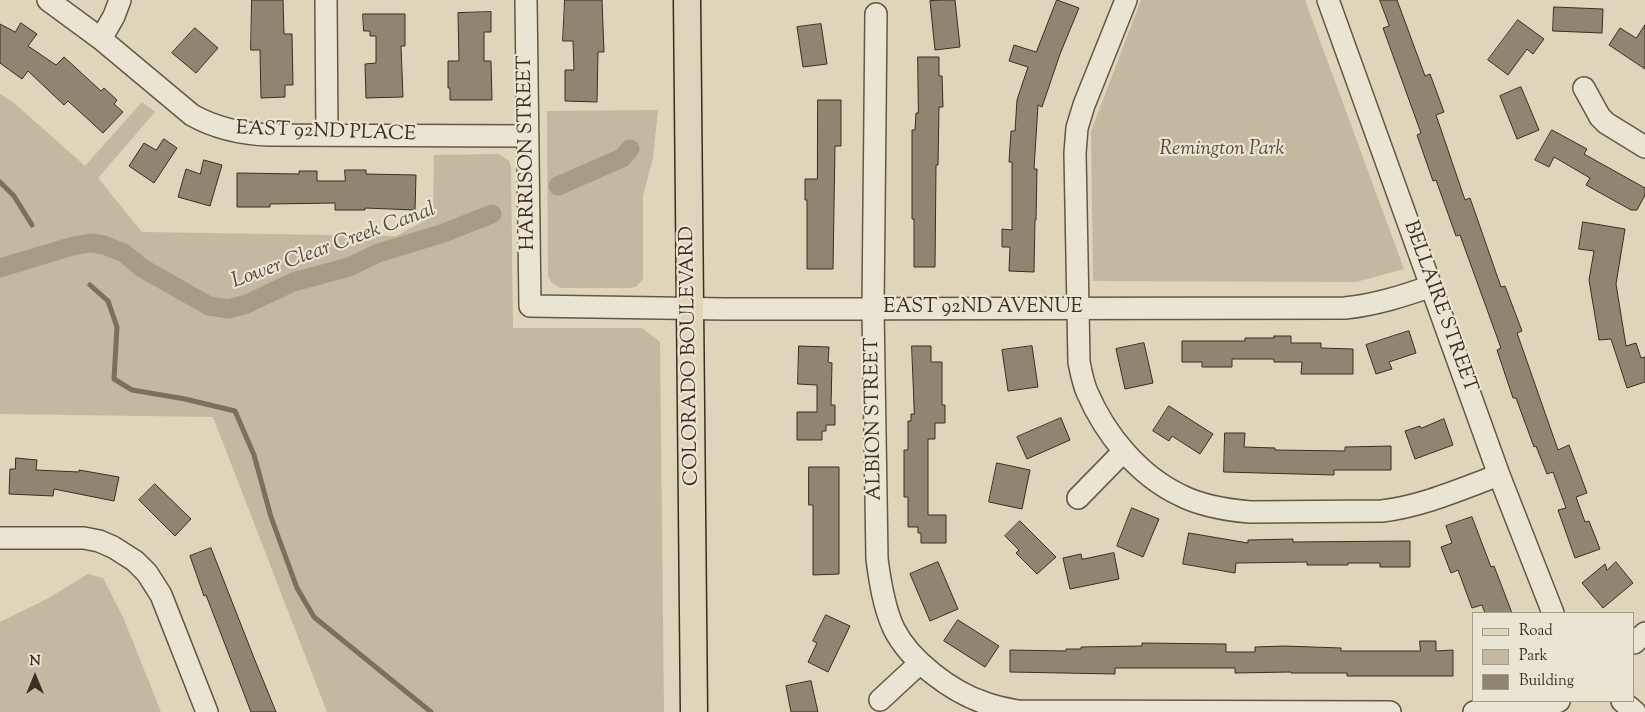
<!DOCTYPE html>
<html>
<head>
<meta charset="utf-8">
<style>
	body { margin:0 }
	#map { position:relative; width:1645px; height:712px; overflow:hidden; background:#ded5ba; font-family:"Sorts Mill Goudy",serif }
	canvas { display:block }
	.legend { position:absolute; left:1472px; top:612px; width:162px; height:90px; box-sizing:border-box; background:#eae4d2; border:1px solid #a49b8c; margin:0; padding:6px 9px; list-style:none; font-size:15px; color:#3c2e22 }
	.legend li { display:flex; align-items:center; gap:10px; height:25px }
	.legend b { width:25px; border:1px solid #a49b8c }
	.north { position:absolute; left:10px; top:652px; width:50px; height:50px; -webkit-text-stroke:4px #eae4d2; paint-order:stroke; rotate:0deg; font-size:14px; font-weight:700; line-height:20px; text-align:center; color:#3c2e22 }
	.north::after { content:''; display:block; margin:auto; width:18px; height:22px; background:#3c2e22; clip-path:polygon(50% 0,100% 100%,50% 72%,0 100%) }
</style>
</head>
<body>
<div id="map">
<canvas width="1645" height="712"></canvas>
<ul class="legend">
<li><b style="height:6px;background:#ded5ba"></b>Road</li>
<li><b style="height:14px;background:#c2b9a0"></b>Park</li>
<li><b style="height:14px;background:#908571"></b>Building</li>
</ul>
<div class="north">N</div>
</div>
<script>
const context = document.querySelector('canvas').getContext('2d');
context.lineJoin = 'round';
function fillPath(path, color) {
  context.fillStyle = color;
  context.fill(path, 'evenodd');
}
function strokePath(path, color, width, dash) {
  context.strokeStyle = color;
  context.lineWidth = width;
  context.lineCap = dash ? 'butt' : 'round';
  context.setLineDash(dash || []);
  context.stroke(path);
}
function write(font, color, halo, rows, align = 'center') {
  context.font = font + ' "Sorts Mill Goudy",serif';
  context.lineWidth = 4.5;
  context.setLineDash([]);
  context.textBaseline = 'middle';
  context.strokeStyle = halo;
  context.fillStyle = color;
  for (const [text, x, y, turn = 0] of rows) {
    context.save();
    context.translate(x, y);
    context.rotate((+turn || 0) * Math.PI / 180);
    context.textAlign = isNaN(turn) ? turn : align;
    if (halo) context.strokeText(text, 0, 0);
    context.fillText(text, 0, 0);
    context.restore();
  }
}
const green = new Path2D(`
	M1141,0H1305L1404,269L1356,282L1093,281L1091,131Z
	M0,94L14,103L85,166L142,102L155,112L98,178L142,232L396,236L433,216L434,155L498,154L508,160L511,166L513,328H642L660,342L664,712H327L213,417L0,414Z
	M658,110L653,158L643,196V279L636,287L630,288H560L552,283L548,276L547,111Z
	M88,574L103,578L123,617L161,712H0V622L47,599Z`);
const stream = new Path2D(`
	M0,182L14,196L32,225
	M90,285L108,301L117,327L114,379L132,390L185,399L235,411L254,455L271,517L297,588L314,617L431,712`);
const canal = new Path2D(`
	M558,186L622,158L630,149
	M0,268L73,246L90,243L104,245L124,253L142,268L209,306L228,309L247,304L293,282L349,267L378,253L441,234L492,214`);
const building = new Path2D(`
	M252,0H283L284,34H292L293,85H285V97L261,98L260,50H251Z
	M565,0H602L604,52H598L597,102L565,101V70H574L573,41H563Z
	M943,0H955L960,47L935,50L930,1Z
	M1057,0L1079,8L1060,54L1042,107L1038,105L1034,169H1037L1036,220H1035L1034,272L1009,271L1010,247H1002V229L1012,230V162H1009L1011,131H1015L1017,100L1028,67L1009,61L1014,45L1036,52Z
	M1380,0H1397L1425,76L1430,74L1444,112L1436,115L1465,200L1470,198L1501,287L1505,286L1522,331L1517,333L1558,450L1569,445L1587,493L1576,497L1585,522L1589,521L1600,549L1575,558L1558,510L1566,508L1553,472L1547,474L1536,446L1534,447L1516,398H1513L1497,350L1501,348L1460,235L1456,236L1436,180L1433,181L1417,135L1421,133L1383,28L1389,26Z
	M1554,7L1603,9L1602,33L1553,31Z
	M491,12V32H484V61H491L492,100H450V88H448V61H459L458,13Z
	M363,14H405V46H401L403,97L366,98L365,64L376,63V36H370V31H364Z
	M1518,20L1544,39L1533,54L1527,49L1508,75L1488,60Z
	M21,23L37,34L28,46L56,65L64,57L101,91L104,88L117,100L114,104L123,112L103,133L68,101L64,105L28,71L22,79L0,63V24L15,32Z
	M821,24L827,64L803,67L797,27Z
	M1645,25V69L1609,45L1620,28L1636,38Z
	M195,28L218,48L196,73L172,53Z
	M918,57H939V76H942L943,107H939L938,165H936L935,267H914V219H912V130H915L916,113H918Z
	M1521,87L1539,130L1517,139L1500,96Z
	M818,100H841V146H835L833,269H807V200H805V179H817Z
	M1552,130L1587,149L1584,154L1645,188V195L1637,210H1631L1586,185L1590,178L1554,157L1549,167L1535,160Z
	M164,139L177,148L154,183L129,166L144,143L156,150Z
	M204,160L222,165L210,206L178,197L186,169L200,174Z
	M345,170H366V174L416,175L415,210L365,208V210H335V203L270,204V207H237V173L299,174V171H317V181H345Z
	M1583,222L1625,229L1616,284L1626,346L1636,343L1641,358L1645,357V382L1627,388L1611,339L1599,340L1589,280L1594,251L1579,249Z
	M1409,331L1416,353L1389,362L1392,369L1376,374L1366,345Z
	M1274,336H1291V343H1321V348L1353,349V374H1301L1302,362H1274V359H1232V367H1202V362H1182V341H1245V338H1274Z
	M1144,343L1153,383L1125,389L1116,349Z
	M799,346L829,347L828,362L832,363L831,405H835V425H826V431H822V440H797V412H817V385L798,384Z
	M912,346H931V362H942V405H945V423H935V439H928V515H946V543H921V533H918V527H908V497H904V450H908V421H911V414H914Z
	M1032,346L1038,387L1008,391L1002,350Z
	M1169,406L1213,434L1200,454L1172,436L1169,441L1153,431Z
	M1061,418L1070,440L1027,459L1017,437Z
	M1444,419L1453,445L1415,459L1405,431L1420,426L1421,428Z
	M1225,433H1245L1244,447L1275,448V450L1345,451V447L1391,446V470H1334V475L1224,472Z
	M16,458L37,460L36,470L79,472V470L119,477L114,501L54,489L53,496L9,494L10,469H15Z
	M997,463L1030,470L1022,509L989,502Z
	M809,467H839V574L813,575V505H809Z
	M155,484L191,519L175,536L139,500Z
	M1132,508L1159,519L1143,557L1117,546Z
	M1472,517L1491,567L1494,566L1512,613H1485L1482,605L1472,608L1458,570L1451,573L1441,547L1452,543L1446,526Z
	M1020,521L1056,557L1037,574L1016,553L1019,550L1005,536Z
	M1189,533L1248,543V540L1293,539V542L1410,541V567H1380V563H1348V565H1307V562L1236,563L1235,573L1183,564Z
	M211,548L254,658L276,712H251L206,595L204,596L190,556Z
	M1114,553L1119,579L1070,589L1063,558L1081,554L1082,559Z
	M938,562L958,609L930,621L910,574Z
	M1616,562L1633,583L1603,608L1582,583L1605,564L1607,570Z
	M826,615L850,626L828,672L808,662L817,643L813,641Z
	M958,620L999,646L985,667L944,641Z
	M1420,641H1436V651L1453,650V676H1347V673H1291V672L1235,673V668H1115V674L1010,672V650L1066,651V649H1081V647L1142,646V643L1226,644V652H1255V647L1284,646L1341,648V651H1420Z
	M811,681L818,712H791L786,686Z`);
const minor = new Path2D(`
	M48,0L101,39L192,115C217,129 241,134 269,135L528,136
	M326,0L327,135
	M526,0L530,306L725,309L1345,308C1375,305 1403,296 1432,286
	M1126,0L1084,105L1077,128L1075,153L1079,362C1081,372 1083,383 1087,392C1105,434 1138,475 1180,495C1201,506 1227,510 1250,512L1382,511C1423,506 1461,489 1499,475
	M1328,0L1499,475L1553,613
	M876,14L873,309L877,559C880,582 884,608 894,629C910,661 952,692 985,703C996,707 1007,709 1018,711L1390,712
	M101,39L114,16L120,0
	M1584,88L1600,117L1606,123L1645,147
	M1078,498L1123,452
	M0,538H84L99,541L113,547L135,561L147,573L161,595L207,712
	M1634,643L1645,633
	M880,700L920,663
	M1622,701L1635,712
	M1474,712C1503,711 1533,712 1559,701`);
const major = new Path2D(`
	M687,0L694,712`);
const streetNames = [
	["EAST 92ND PLACE",326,133,2],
	["HARRISON STREET",528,153,-91],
	["BELLAIRE STREET",1439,307,70],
	["EAST 92ND AVENUE",983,309],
	["COLORADO BOULEVARD",691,356,-91],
	["ALBION STREET",875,419,-91]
];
const parkNames = [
	["Remington Park",1222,151]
];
const waterNames = [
	["Lower Clear Creek Canal",334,247,-20]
];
fillPath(green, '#c2b9a0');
strokePath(stream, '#7c705e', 5);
strokePath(canal, '#a79c86', 19);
fillPath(building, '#908571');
strokePath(building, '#3c2e22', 1);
strokePath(minor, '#645848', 24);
strokePath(major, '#3c2e22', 29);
strokePath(minor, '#eae4d2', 21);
strokePath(major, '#ded5ba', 26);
write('20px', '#3c2e22', '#eae4d2', streetNames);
write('italic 20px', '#574a3b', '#eae4d2', parkNames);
write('italic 21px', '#574a3b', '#eae4d2', waterNames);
</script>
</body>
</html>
